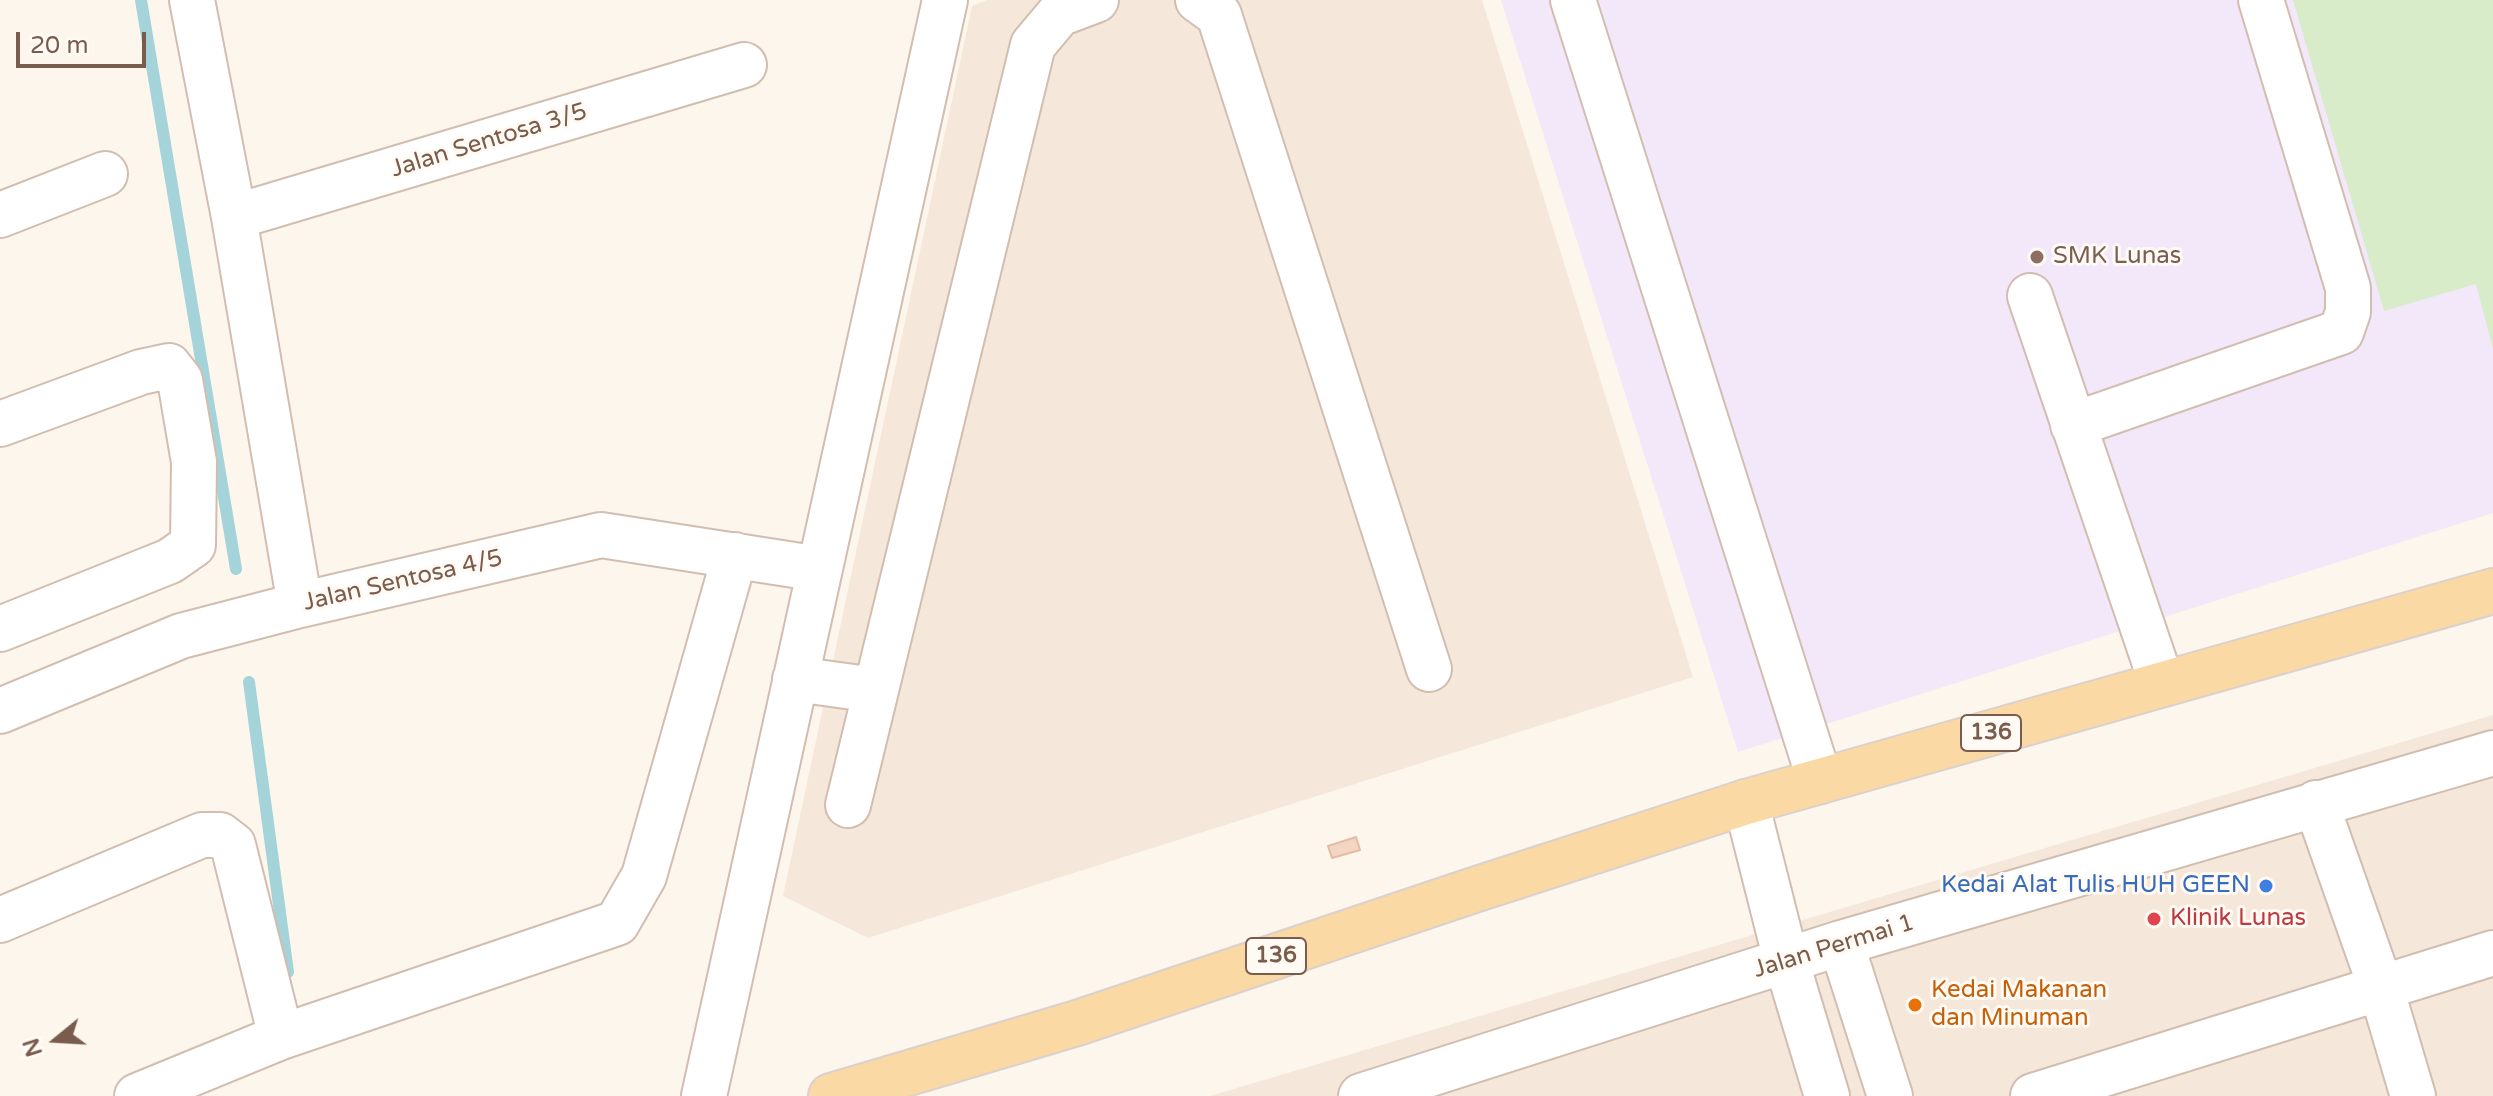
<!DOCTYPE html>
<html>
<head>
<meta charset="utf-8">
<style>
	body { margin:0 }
	#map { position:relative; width:2493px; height:1096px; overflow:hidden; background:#fdf6ec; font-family:"Varela Round",sans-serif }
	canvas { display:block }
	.north { position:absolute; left:16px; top:1000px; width:80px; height:80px; -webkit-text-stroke:6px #fffaf3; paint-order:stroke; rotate:252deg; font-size:22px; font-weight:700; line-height:32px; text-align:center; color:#7a5c4d }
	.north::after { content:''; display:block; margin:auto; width:28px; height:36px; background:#7a5c4d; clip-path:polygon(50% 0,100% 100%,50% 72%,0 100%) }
	.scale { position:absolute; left:16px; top:32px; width:130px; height:36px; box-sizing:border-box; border:4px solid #7a5c4d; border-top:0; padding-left:10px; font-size:24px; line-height:28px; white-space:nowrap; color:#7a5c4d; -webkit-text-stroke:6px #fffaf3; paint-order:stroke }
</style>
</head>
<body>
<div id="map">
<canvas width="2493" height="1096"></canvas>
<div class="north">N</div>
<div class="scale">20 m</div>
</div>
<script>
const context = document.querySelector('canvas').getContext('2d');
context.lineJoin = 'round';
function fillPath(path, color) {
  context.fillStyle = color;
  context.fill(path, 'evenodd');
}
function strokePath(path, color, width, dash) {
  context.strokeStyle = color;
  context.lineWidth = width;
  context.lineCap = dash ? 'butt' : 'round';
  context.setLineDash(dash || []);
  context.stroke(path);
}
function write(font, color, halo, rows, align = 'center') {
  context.font = font + ' "Varela Round",sans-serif';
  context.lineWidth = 6;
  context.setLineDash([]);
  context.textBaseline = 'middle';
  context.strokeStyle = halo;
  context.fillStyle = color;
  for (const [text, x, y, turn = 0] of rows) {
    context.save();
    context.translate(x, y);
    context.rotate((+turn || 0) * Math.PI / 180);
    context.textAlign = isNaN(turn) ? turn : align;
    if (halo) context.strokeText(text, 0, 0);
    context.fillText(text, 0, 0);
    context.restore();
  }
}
const residential = new Path2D(`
	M987,0H1482L1693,677L868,938L783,896L972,6Z
	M2493,715V1096H1210Z`);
const education = new Path2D(`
	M1501,0H2493V513L1738,752Z`);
const green = new Path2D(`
	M2293,0H2493V349L2476,284L2384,311Z`);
const stream = new Path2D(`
	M141,0L236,569
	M249,682L288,972`);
const building = new Path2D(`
	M1356,837L1360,850L1332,858L1328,846Z`);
const minor = new Path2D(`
	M192,0L234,217L300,605
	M1198,0L1219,15L1429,669
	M1573,0L1820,781
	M0,215L105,174
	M234,217L744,65
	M2030,296L2162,684
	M0,424L141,372L169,366L180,380L194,462L193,545L170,561L0,629
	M2073,425L2341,332L2348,312V288L2261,0
	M795,679L875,690
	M0,711L181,636L300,605L601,535L820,569
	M1746,802L1786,960L1827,1096
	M2316,803L2381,988L2413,1096
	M848,805L1033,45L1059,14L1096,0
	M0,920L202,835H220L233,845L281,1037
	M1841,943L1890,1096
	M137,1096L281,1037L617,923L644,876L735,555
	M704,1096L945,0
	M1361,1096L1841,943L2493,753
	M2033,1096L2493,953`);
const major = new Path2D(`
	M831,1096L1077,1023L1474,890L1746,802L2493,591`);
const markers = [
	[2037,257,8,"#8d6e63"],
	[2266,886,8,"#3f7fe0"],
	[2154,919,8,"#e0444e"],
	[1915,1005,8,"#e8710a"]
];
const shields = [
	[1991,733,60],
	[1276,956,60]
];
const shieldNames = [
	["136",1991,733],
	["136",1276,956]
];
const streetNames = [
	["Jalan Sentosa 3/5",489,141,-17],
	["Jalan Sentosa 4/5",403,581,-13],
	["Jalan Permai 1",1834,947,-17]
];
const educationNames = [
	["SMK Lunas",2053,257]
];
const shopNames = [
	["Kedai Alat Tulis HUH GEEN",2250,886]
];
const healthNames = [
	["Klinik Lunas",2170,919]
];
const foodNames = [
	["Kedai Makanan",1931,991],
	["dan Minuman",1931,1019]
];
fillPath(residential, '#f5e8da');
fillPath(education, '#f3e8fa');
fillPath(green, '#d8ecc9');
strokePath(stream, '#a5d3da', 12);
fillPath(building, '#f3d5c3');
strokePath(building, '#e6bba3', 2);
strokePath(minor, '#d1beb0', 48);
strokePath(major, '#dad1cd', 48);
strokePath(minor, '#fff', 44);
strokePath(major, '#fbd9a5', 44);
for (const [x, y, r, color] of markers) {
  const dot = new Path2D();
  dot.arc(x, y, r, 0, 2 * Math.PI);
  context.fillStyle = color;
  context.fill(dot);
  strokePath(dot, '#fffaf3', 3);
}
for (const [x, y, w] of shields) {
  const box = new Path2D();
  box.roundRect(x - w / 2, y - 18, w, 36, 6);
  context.fillStyle = '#fffaf3';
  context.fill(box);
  strokePath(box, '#7a5c4d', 2);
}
write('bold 22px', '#7a5c4d', null, shieldNames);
write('24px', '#7a5c4d', '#fffaf3', streetNames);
write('24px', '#785e54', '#fffaf3', educationNames, 'left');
write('24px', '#366cbe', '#fffaf3', shopNames, 'right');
write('24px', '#be3a42', '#fffaf3', healthNames, 'left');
write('24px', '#c56008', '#fffaf3', foodNames, 'left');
</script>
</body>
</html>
